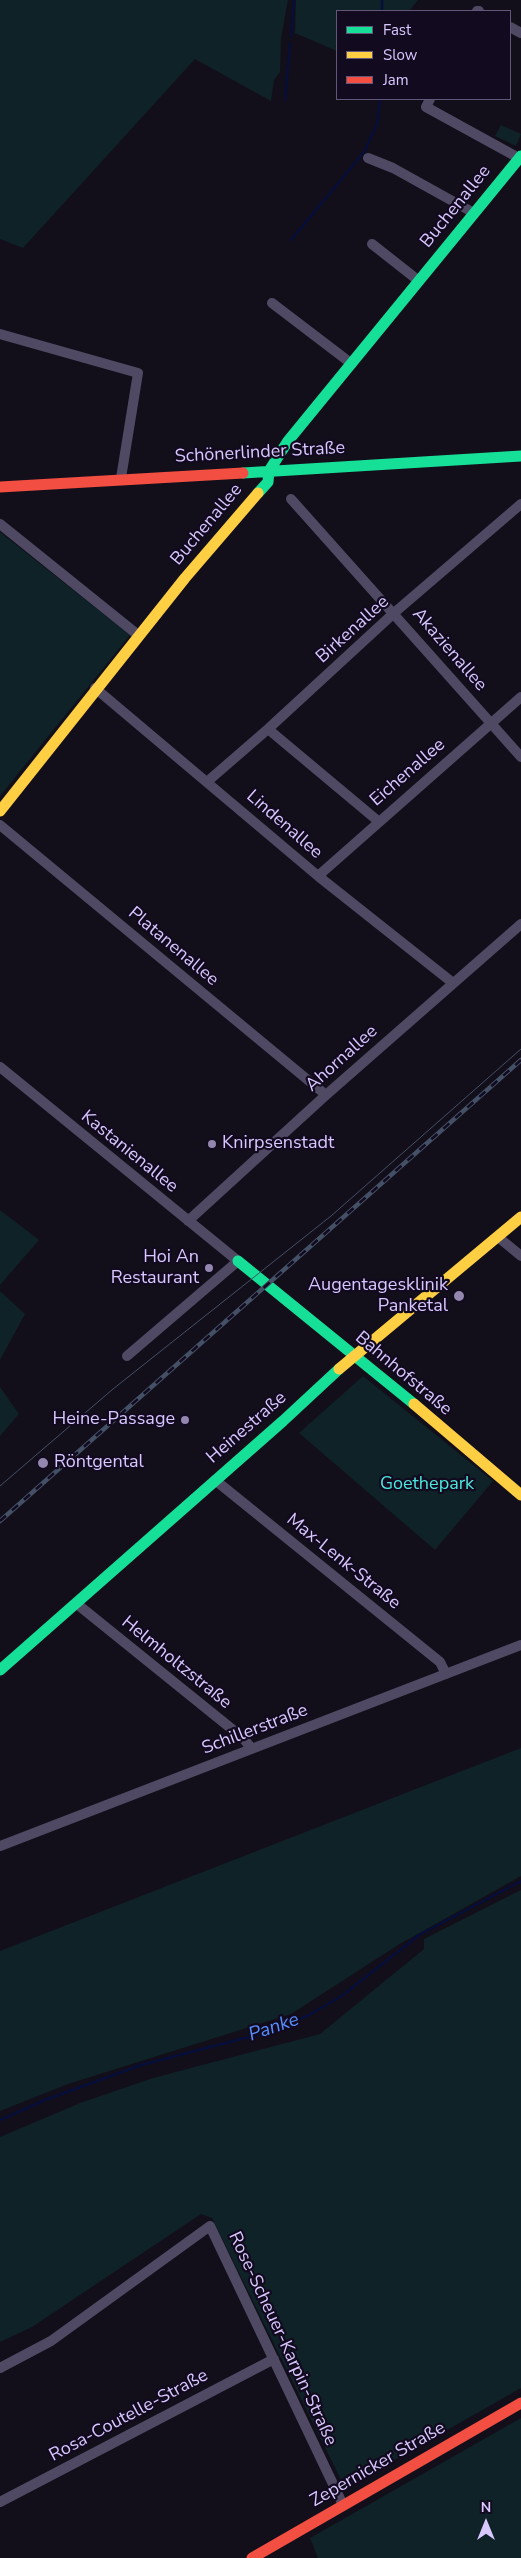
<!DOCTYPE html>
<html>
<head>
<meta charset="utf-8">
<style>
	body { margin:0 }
	#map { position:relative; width:521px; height:2558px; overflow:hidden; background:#130f1a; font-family:"Nunito Sans",sans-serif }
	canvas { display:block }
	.legend { position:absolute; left:336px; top:10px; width:175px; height:90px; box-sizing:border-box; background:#120a1f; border:1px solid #625679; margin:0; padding:6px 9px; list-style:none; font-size:15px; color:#d9c8ff }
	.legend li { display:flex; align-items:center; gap:10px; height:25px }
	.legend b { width:25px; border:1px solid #625679 }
	.north { position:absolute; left:461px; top:2498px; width:50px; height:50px; -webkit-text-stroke:4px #120a1f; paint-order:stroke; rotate:0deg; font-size:14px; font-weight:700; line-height:20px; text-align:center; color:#d9c8ff }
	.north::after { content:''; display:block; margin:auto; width:18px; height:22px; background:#d9c8ff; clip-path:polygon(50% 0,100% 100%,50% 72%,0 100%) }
</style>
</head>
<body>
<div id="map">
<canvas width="521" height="2558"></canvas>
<ul class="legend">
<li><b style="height:6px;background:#16e098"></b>Fast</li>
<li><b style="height:6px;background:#ffcf43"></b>Slow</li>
<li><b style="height:6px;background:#f24e42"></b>Jam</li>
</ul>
<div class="north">N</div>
</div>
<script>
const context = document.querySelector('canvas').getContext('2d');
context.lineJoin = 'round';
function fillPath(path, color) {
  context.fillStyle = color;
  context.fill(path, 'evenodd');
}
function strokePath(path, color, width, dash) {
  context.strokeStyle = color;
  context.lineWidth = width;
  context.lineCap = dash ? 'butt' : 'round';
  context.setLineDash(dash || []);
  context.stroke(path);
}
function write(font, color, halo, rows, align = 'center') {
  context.font = font + ' "Nunito Sans",sans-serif';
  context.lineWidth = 4.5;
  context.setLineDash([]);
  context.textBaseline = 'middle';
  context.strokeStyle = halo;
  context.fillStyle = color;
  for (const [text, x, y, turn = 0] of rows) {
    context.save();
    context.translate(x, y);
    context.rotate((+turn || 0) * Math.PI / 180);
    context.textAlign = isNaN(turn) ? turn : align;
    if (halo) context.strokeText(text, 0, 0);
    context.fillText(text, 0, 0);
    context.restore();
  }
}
const green = new Path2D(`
	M0,0H288L281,38L280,72L274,80L271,101L195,59L23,248L0,239Z
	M296,0H418L409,11H337V51L295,33Z
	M501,125L521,134L516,146L495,136Z
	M0,532L130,635L0,796Z
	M0,1210L39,1240L0,1285Z
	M0,1291L25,1314L0,1360Z
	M363,1376L493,1481L435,1550L299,1433Z
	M0,1387L19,1414L0,1436Z
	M521,1748V1876L398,1945L291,2014L68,2084L0,2111V1951Z
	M521,1890V2388L345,2488L212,2218L201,2214L32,2327L0,2342V2137L80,2103L153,2078L320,2034L424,1949V1939Z
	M521,2418V2558H318L310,2538Z`);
const stream = new Path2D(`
	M382,11V0
	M291,36L294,0
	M285,100L290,43
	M291,240L364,152L377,124L380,99
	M0,2120L45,2100L141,2065L272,2031L309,2015L343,1995L419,1935L521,1881`);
const street = new Path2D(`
	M477,11H479
	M510,27L521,33
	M430,99L426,107L519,158
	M368,158L393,168L474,213
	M372,244L419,281
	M272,303L352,364
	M0,334L138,373L121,478
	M291,499L521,757
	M0,524L138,635
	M95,688L318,876L453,983
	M268,729L378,821
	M208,781L268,729L394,613L521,504
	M0,825L326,1095
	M318,876L521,697
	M0,1067L238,1261L127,1356
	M188,1221L326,1095L521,924
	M498,1237L521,1256
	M215,1480L440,1662L446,1674
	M77,1604L243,1738L252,1749
	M0,1846L521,1645
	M0,2368L51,2341L210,2226L343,2505
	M0,2502L274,2359`);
const fast = new Path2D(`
	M243,473L521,456
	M258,493L268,482L269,471L288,441L521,156
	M238,1261L414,1404
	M0,1670L283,1421L339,1369`);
const slow = new Path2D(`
	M0,811L185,578L258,493
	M339,1369L521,1217
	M414,1404L521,1495`);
const jam = new Path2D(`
	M0,487L243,473
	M252,2558L521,2403`);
const tram = new Path2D(`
	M0,1486L113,1389L331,1216L521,1049`);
const rail = new Path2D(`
	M0,1521L521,1060`);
const markers = [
	[212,1144,5,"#9487af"],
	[209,1268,5,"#9487af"],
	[459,1296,6,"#9487af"],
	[185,1420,5,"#9487af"],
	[43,1463,6,"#9487af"]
];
const streetNames = [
	["Buchenallee",456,207,-51],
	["Schönerlinder Straße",260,453,-3],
	["Buchenallee",207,525,-50],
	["Birkenallee",353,630,-42],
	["Akazienallee",449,650,49],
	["Eichenallee",408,773,-41],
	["Lindenallee",284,825,41],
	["Platanenallee",173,947,40],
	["Ahornallee",342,1059,-42],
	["Kastanienallee",129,1152,39],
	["Bahnhofstraße",403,1374,40],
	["Heinestraße",247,1428,-41],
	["Max-Lenk-Straße",343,1562,39],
	["Helmholtzstraße",176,1663,39],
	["Schillerstraße",255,1730,-21],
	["Rose-Scheuer-Karpin-Straße",282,2339,65],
	["Rosa-Coutelle-Straße",129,2416,-28],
	["Zepernicker Straße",378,2465,-30]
];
const poiNames = [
	["Knirpsenstadt",222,1144,"left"],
	["Hoi An",199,1258],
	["Restaurant",199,1279],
	["Augentagesklinik",448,1286],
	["Panketal",448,1307],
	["Heine-Passage",175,1420],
	["Röntgental",54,1463,"left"]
];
const parkNames = [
	["Goethepark",427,1485]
];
const waterNames = [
	["Panke",274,2028,-19]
];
fillPath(green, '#0e2227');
strokePath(stream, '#060e3a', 2.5);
strokePath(street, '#504964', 10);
strokePath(fast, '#16e098', 11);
strokePath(slow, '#ffcf43', 11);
strokePath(jam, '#f24e42', 11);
strokePath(tram, '#435066', 1);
strokePath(rail, '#435066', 4.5);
strokePath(rail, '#120a1f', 2.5, [8]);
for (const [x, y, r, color] of markers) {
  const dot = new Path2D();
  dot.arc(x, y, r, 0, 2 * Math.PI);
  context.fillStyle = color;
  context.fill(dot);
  strokePath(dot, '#120a1f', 2);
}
write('18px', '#d9c8ff', '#120a1f', streetNames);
write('18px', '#d9c8ff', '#120a1f', poiNames, 'right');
write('18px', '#4be8df', '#120a1f', parkNames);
write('italic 19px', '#5690ff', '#120a1f', waterNames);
</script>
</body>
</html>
